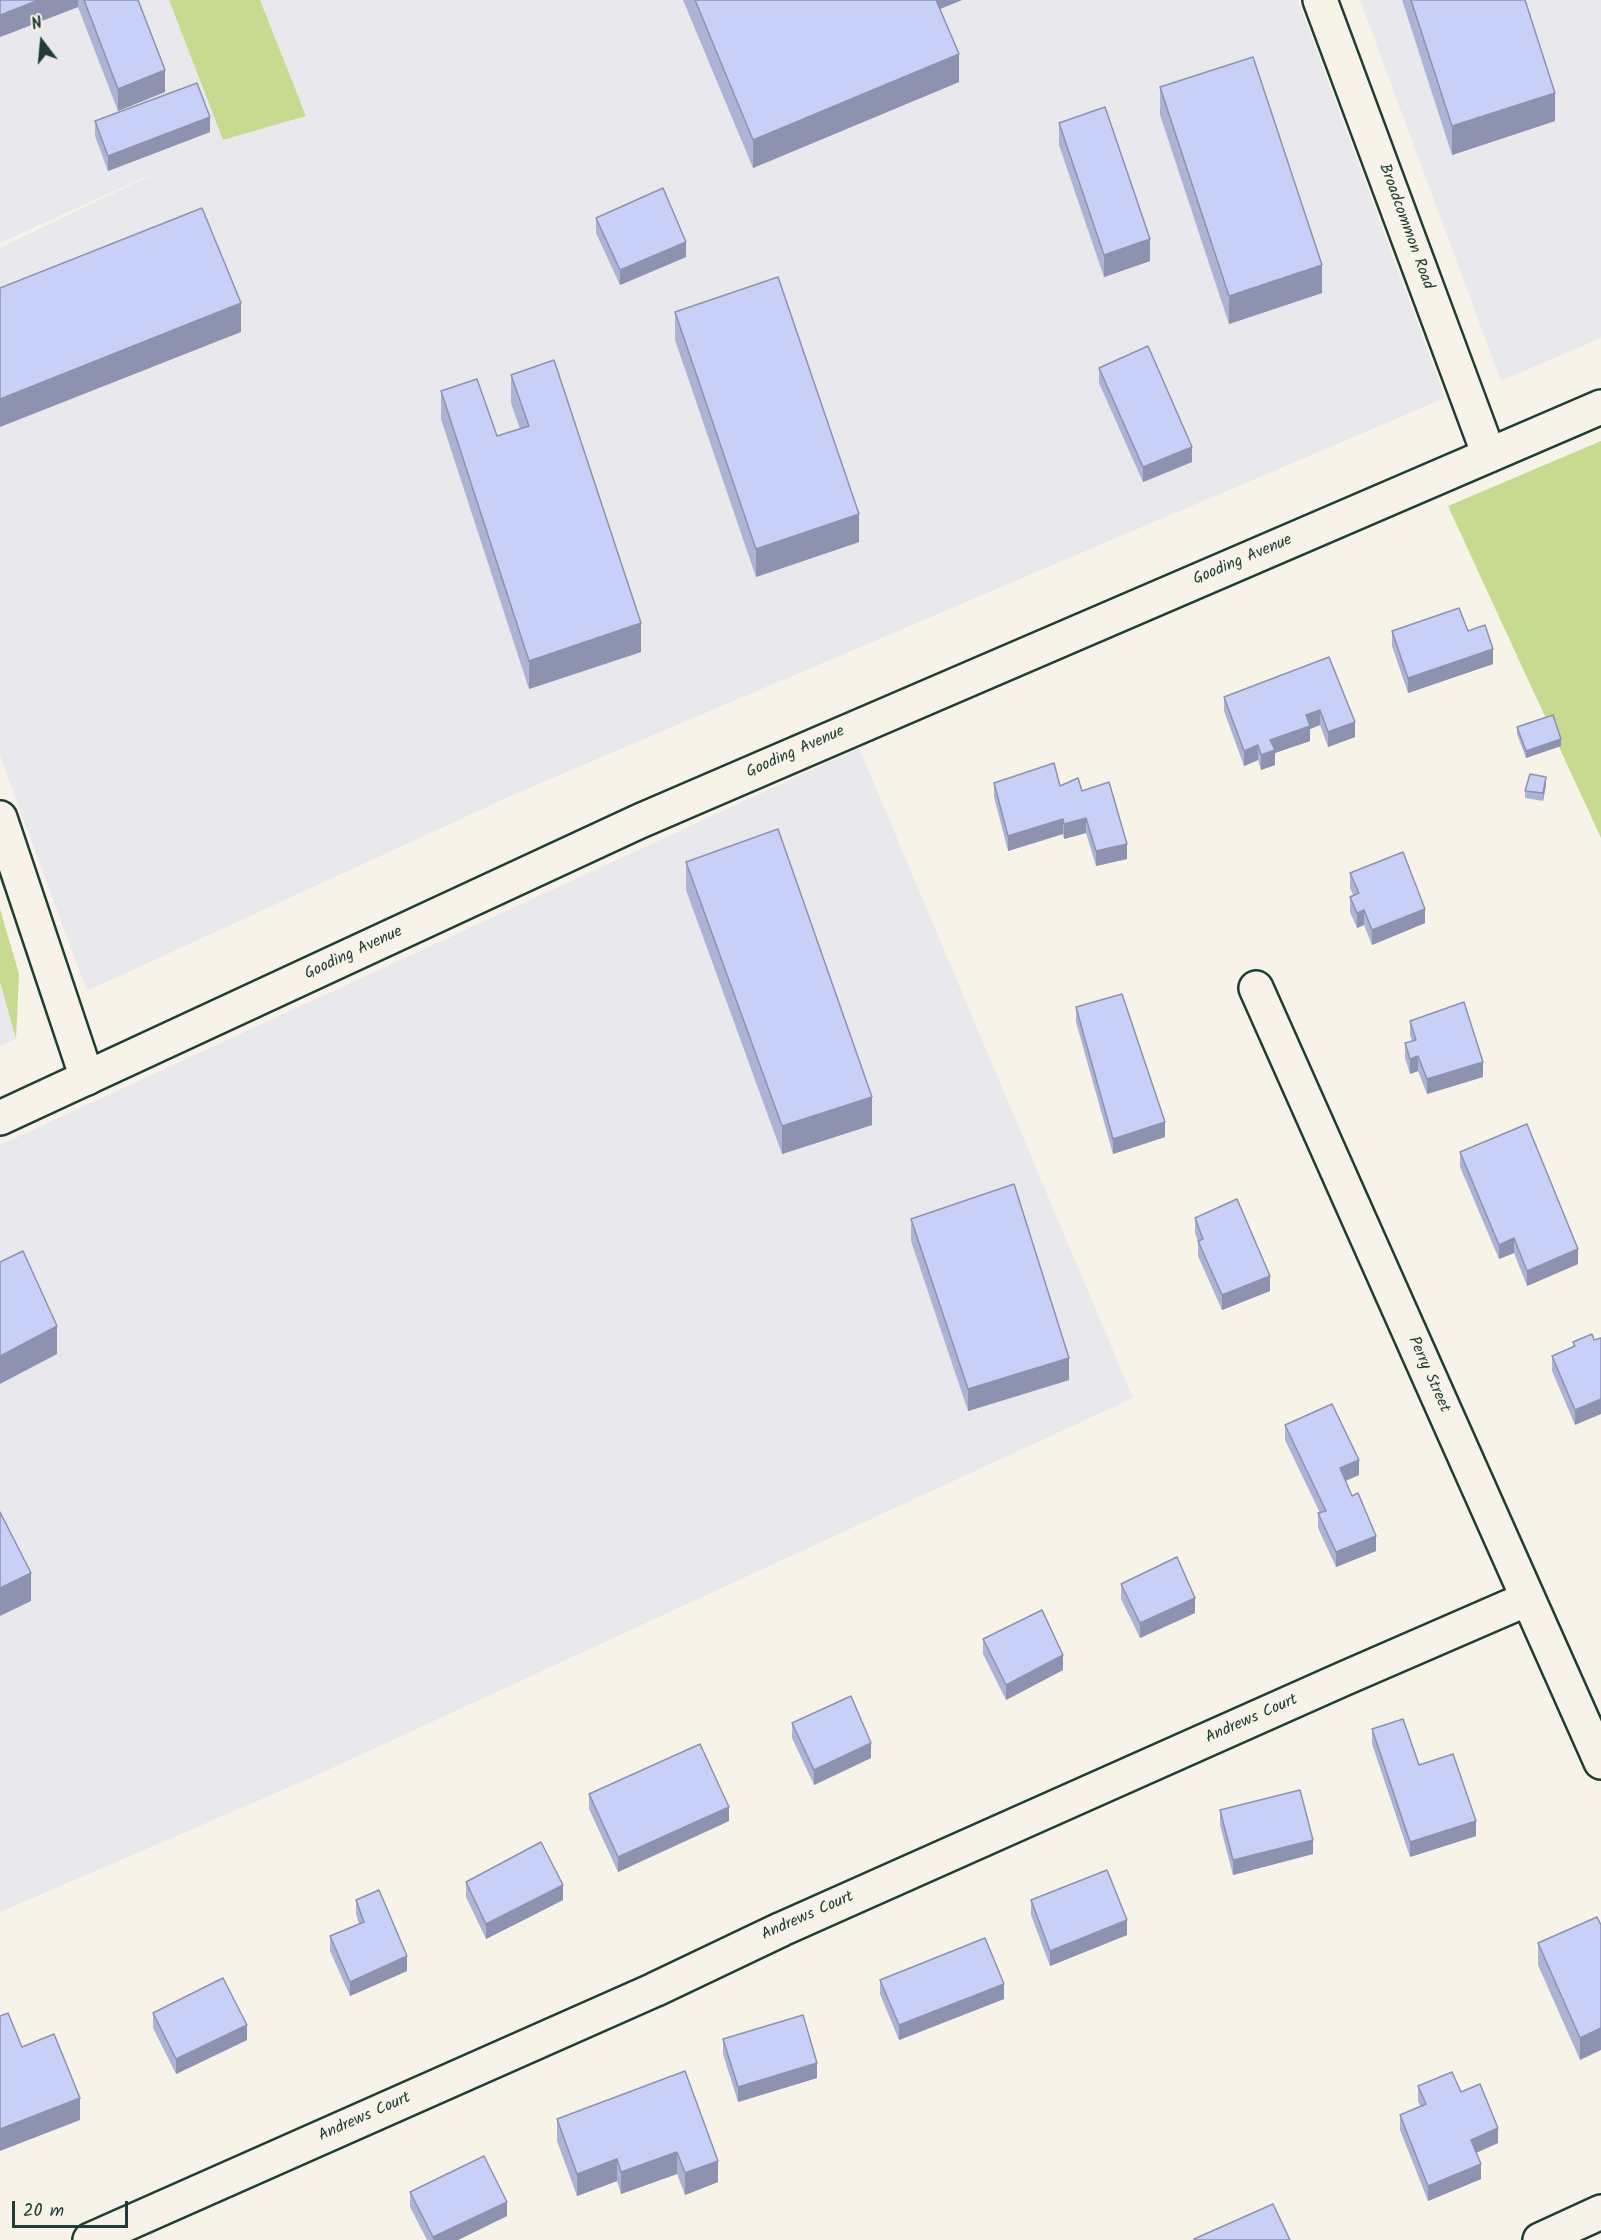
<!DOCTYPE html>
<html>
<head>
<meta charset="utf-8">
<style>
	body { margin:0 }
	#map { position:relative; width:1601px; height:2240px; overflow:hidden; background:#f7f3e8; font-family:Kalam,sans-serif }
	canvas { display:block }
	.north { position:absolute; left:12px; top:12px; width:60px; height:60px; -webkit-text-stroke:4px #f7f3e8; paint-order:stroke; rotate:344deg; font-size:16px; font-weight:700; line-height:24px; text-align:center; color:#1f3d34 }
	.north::after { content:''; display:block; margin:auto; width:21px; height:27px; background:#1f3d34; clip-path:polygon(50% 0,100% 100%,50% 72%,0 100%) }
	.scale { position:absolute; left:12px; top:2201px; width:116px; height:27px; box-sizing:border-box; border:3px solid #1f3d34; border-top:0; padding-left:8px; font-size:18px; line-height:21px; white-space:nowrap; color:#1f3d34; -webkit-text-stroke:4px #f7f3e8; paint-order:stroke }
</style>
</head>
<body>
<div id="map">
<canvas width="1601" height="2240"></canvas>
<div class="north">N</div>
<div class="scale">20 m</div>
</div>
<script>
const context = document.querySelector('canvas').getContext('2d');
context.lineJoin = 'round';
function fillPath(path, color) {
  context.fillStyle = color;
  context.fill(path, 'evenodd');
}
function strokePath(path, color, width, dash) {
  context.strokeStyle = color;
  context.lineWidth = width;
  context.lineCap = dash ? 'butt' : 'round';
  context.setLineDash(dash || []);
  context.stroke(path);
}
function write(font, color, halo, rows, align = 'center') {
  context.font = font + ' Kalam,sans-serif';
  context.lineWidth = 4.5;
  context.setLineDash([]);
  context.textBaseline = 'middle';
  context.strokeStyle = halo;
  context.fillStyle = color;
  for (const [text, x, y, turn = 0] of rows) {
    context.save();
    context.translate(x, y);
    context.rotate((+turn || 0) * Math.PI / 180);
    context.textAlign = isNaN(turn) ? turn : align;
    if (halo) context.strokeText(text, 0, 0);
    context.fillText(text, 0, 0);
    context.restore();
  }
}
const built = new Path2D(`
	M0,0H169L223,140L306,116L260,0H1298L1445,398L515,794L87,991L0,756V248L180,161L0,243Z
	M1360,0H1601V338L1501,381Z
	M859,748L1133,1398L306,1780L0,1912V1145Z
	M0,982L16,1039L0,1046Z`);
const green = new Path2D(`
	M169,0H260L306,116L223,140Z
	M1601,441V838L1448,506Z
	M0,909L19,974L16,1039L0,982Z`);
const minor = new Path2D(`
	M1320,0L1489,455
	M0,818L87,1078
	M1256,988L1601,1762
	M90,2240L654,1990L782,1929L1343,1679L1527,1599
	M1540,2240L1601,2212`);
const major = new Path2D(`
	M0,1118L640,821L1601,407`);
const wall = new Path2D(`
	M0,0H138L165,92L118,111L78,7L0,37Z
	M683,0H962L940,9L959,82L753,168Z
	M1402,0H1525L1555,121L1452,155Z
	M1160,87L1322,293L1229,324L1160,115Z
	M95,121L210,132L108,171L95,136Z
	M1059,123L1150,261L1104,277L1059,145Z
	M596,218L686,257L620,285L596,233Z
	M675,312L859,542L756,577L675,340Z
	M1099,368L1192,462L1143,482L1099,383Z
	M511,375L641,652L529,689L441,419V391L497,436L520,429L511,403Z
	M1392,631H1468L1493,664L1408,693L1392,646Z
	M1329,657L1355,737L1328,747L1320,725L1310,729V741L1275,753V765L1261,770L1258,760L1244,766L1224,711V697Z
	M1517,727L1561,746L1526,758L1517,734Z
	M994,783L1060,786L1082,791L1127,859L1096,866L1086,833L1064,839L1063,834L1008,851L994,797Z
	M1546,785L1543,801L1525,798V791Z
	M686,862L872,1125L782,1154L686,890Z
	M1350,873L1425,923L1372,945L1364,925L1357,928L1350,912V897L1353,895L1350,888Z
	M1076,1007L1165,1137L1113,1154L1076,1022Z
	M1410,1021L1483,1077L1427,1094L1418,1071L1410,1074L1405,1058V1043L1412,1041L1410,1035Z
	M1460,1152L1578,1264L1527,1286L1514,1253L1499,1259L1460,1167Z
	M1195,1218L1270,1291L1222,1310L1198,1256V1241L1195,1233Z
	M911,1219L1069,1380L968,1411L911,1241Z
	M1594,1340L1575,1425L1552,1371V1356L1573,1347V1342Z
	M1285,1425L1359,1475L1346,1481L1376,1551L1336,1567L1318,1528V1513H1320L1285,1440Z
	M1121,1584L1195,1613L1140,1638L1121,1599Z
	M983,1639L1063,1670L1006,1700L983,1654Z
	M792,1723L871,1758L814,1785L792,1738Z
	M1372,1729L1419,1765L1476,1836L1410,1857L1372,1744Z
	M589,1794L729,1821L618,1872L589,1809Z
	M1220,1810L1313,1854L1233,1875L1220,1825Z
	M466,1882L563,1900L486,1939L466,1897Z
	M356,1900L407,1971L350,1996L330,1951V1936L359,1924L356,1914Z
	M1031,1900L1127,1935L1050,1966L1031,1915Z
	M1597,1917L1580,2060L1538,1965V1943Z
	M880,1980L1004,1999L899,2040L880,1994Z
	M153,2013L247,2040L176,2074L153,2028Z
	M723,2039L817,2078L738,2102L723,2054Z
	M685,2071L718,2182L685,2195L677,2174L621,2194L617,2181L577,2196L557,2141V2119Z
	M1418,2086L1461,2092L1498,2143L1476,2153L1481,2179L1428,2201L1400,2130V2115L1420,2106L1418,2101Z
	M410,2192L507,2216L458,2240H427L410,2207Z`);
const shadedWall = new Path2D(`
	M39,0H78V7L0,37V15Z
	M930,0H962L930,13Z
	M959,54V82L753,168V140Z
	M165,70V92L118,111V89Z
	M1555,93V121L1452,155V126Z
	M210,117V132L108,171V156Z
	M1150,239V261L1104,277V255Z
	M686,242V257L620,285V270Z
	M1322,265V293L1229,324V296Z
	M241,303V332L0,427V399Z
	M1192,447V462L1143,482V467Z
	M859,514V542L756,577V549Z
	M641,623V652L529,689V661Z
	M1493,649V664L1408,693V678Z
	M1320,710V725L1310,729V741L1275,753V765L1261,770V755L1270,740L1306,715Z
	M1355,722V737L1328,747V732Z
	M1561,739V746L1526,758V751Z
	M1258,745V760L1244,766V751Z
	M1546,777V785L1543,801V793Z
	M1086,818V833L1064,839V824Z
	M1063,819V834L1008,851V836Z
	M1127,844V859L1096,866V851Z
	M1425,909V923L1372,945V930Z
	M1364,910V925L1357,928V913Z
	M1418,1056V1071L1410,1074V1059Z
	M1483,1062V1077L1427,1094V1079Z
	M872,1097V1125L782,1154V1126Z
	M1165,1122V1137L1113,1154V1139Z
	M1514,1238V1253L1499,1259V1245Z
	M1578,1249V1264L1527,1286V1271Z
	M1270,1276V1291L1222,1310V1295Z
	M57,1326V1354L0,1384V1356Z
	M1069,1358V1380L968,1411V1389Z
	M1601,1399V1414L1575,1425V1410Z
	M1359,1460V1475L1340,1483V1468Z
	M1376,1536V1551L1336,1567V1552Z
	M31,1573V1601L0,1616V1588Z
	M1195,1598V1613L1140,1638V1623Z
	M1063,1655V1670L1006,1700V1685Z
	M871,1743V1758L814,1785V1770Z
	M729,1807V1821L618,1872V1857Z
	M1476,1821V1836L1410,1857V1842Z
	M1313,1840V1854L1233,1875V1860Z
	M563,1885V1900L486,1939V1924Z
	M1127,1920V1935L1050,1966V1951Z
	M407,1956V1971L350,1996V1982Z
	M1004,1984V1999L899,2040V2025Z
	M247,2025V2040L176,2074V2059Z
	M1601,2028V2050L1580,2060V2038Z
	M817,2063V2078L738,2102V2087Z
	M80,2098V2120L0,2151V2129Z
	M1498,2128V2143L1471,2155V2140Z
	M677,2152V2174L621,2194V2172Z
	M617,2159V2181L577,2196V2174Z
	M718,2161V2182L685,2195V2173Z
	M1481,2164V2179L1428,2201V2186Z
	M507,2202V2216L458,2240H433V2237Z`);
const building = new Path2D(`
	M0,0H39L0,15Z
	M84,0H138L165,70L118,89Z
	M695,0H936L959,54L753,140Z
	M1411,0H1525L1555,93L1452,126Z
	M1253,57L1322,265L1229,296L1160,87Z
	M197,83L210,117L108,156L95,121Z
	M1105,107L1150,239L1104,255L1059,123Z
	M663,188L686,242L620,270L596,218Z
	M202,208L241,303L0,399V288Z
	M778,277L859,514L756,549L675,312Z
	M1148,346L1192,447L1143,467L1099,368Z
	M554,360L641,623L529,661L441,391L477,379L497,436L529,426L511,375Z
	M1459,608L1468,631L1485,625L1493,649L1408,678L1392,631Z
	M1329,657L1355,722L1328,732L1320,710L1306,715L1310,726L1270,740L1275,750L1261,755L1258,745L1244,751L1224,697Z
	M1553,715L1561,739L1526,751L1517,727Z
	M1054,763L1060,786L1078,778L1082,791L1109,782L1127,844L1096,851L1086,818L1064,824L1063,819L1008,836L994,783Z
	M1530,774L1546,777L1543,793L1525,791Z
	M778,829L872,1097L782,1126L686,862Z
	M1403,852L1425,909L1372,930L1364,910L1357,913L1350,897L1359,893L1350,873Z
	M1122,994L1165,1122L1113,1139L1076,1007Z
	M1464,1002L1483,1062L1427,1079L1418,1056L1410,1059L1405,1043L1416,1040L1410,1021Z
	M1527,1124L1578,1249L1527,1271L1514,1238L1499,1245L1460,1152Z
	M1014,1184L1069,1358L968,1389L911,1219Z
	M1237,1199L1270,1276L1222,1295L1198,1241L1203,1239L1195,1218Z
	M23,1251L57,1326L0,1356V1262Z
	M1592,1334L1594,1340L1601,1338V1399L1575,1410L1552,1356L1575,1346L1573,1342Z
	M1332,1404L1359,1460L1340,1468L1352,1496L1358,1493L1376,1536L1336,1552L1318,1513L1326,1511L1285,1425Z
	M0,1512L31,1573L0,1588Z
	M1177,1557L1195,1598L1140,1623L1121,1584Z
	M1042,1610L1063,1655L1006,1685L983,1639Z
	M851,1696L871,1743L814,1770L792,1723Z
	M1403,1719L1419,1765L1453,1754L1476,1821L1410,1842L1372,1729Z
	M700,1744L729,1807L618,1857L589,1794Z
	M1300,1790L1313,1840L1233,1860L1220,1810Z
	M541,1842L563,1885L486,1924L466,1882Z
	M1107,1870L1127,1920L1050,1951L1031,1900Z
	M379,1890L407,1956L350,1982L330,1936L364,1922L356,1900Z
	M1597,1917L1601,1925V2028L1580,2038L1538,1943Z
	M985,1938L1004,1984L899,2025L880,1980Z
	M223,1978L247,2025L176,2059L153,2013Z
	M8,2013L22,2047L54,2034L80,2098L0,2129V2016Z
	M803,2015L817,2063L738,2087L723,2039Z
	M685,2071L718,2161L685,2173L677,2152L621,2172L617,2159L577,2174L557,2119Z
	M1452,2072L1461,2092L1480,2084L1498,2128L1471,2140L1481,2164L1428,2186L1400,2115L1426,2104L1418,2086Z
	M484,2156L507,2202L433,2237L410,2192Z
	M1273,2204L1290,2240H1194V2239Z`);
const streetNames = [
	["Broadcommon Road",1405,227,70],
	["Gooding Avenue",1243,561,-23],
	["Gooding Avenue",796,753,-24],
	["Gooding Avenue",354,954,-25],
	["Perry Street",1428,1375,66],
	["Andrews Court",1252,1720,-24],
	["Andrews Court",808,1917,-24],
	["Andrews Court",365,2118,-24]
];
fillPath(built, '#e9e8ed');
fillPath(green, '#c6db90');
strokePath(minor, '#1f3d34', 38);
strokePath(major, '#1f3d34', 38);
strokePath(minor, '#f7f3e8', 33);
strokePath(major, '#f7f3e8', 33);
fillPath(wall, '#adb3d5');
fillPath(shadedWall, '#8d92ae');
fillPath(building, '#c9d0f8');
strokePath(building, '#8d92ae', 1.5);
write('16px', '#1f3d34', '#f7f3e8', streetNames);
</script>
</body>
</html>
